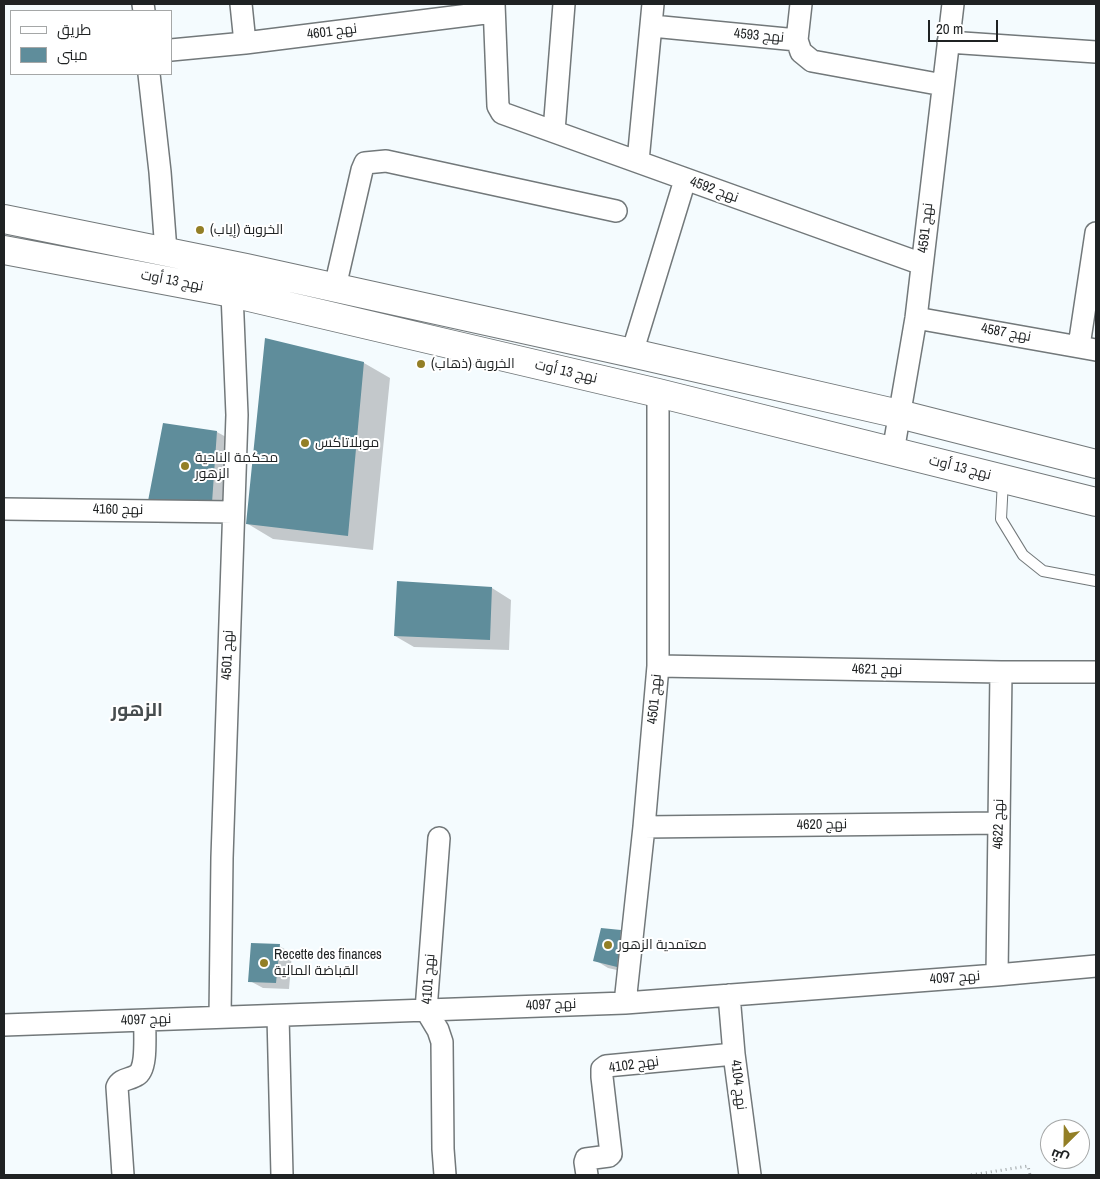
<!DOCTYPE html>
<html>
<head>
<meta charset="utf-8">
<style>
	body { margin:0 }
	#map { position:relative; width:1100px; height:1179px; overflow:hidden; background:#f4fbfe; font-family:"Archivo Narrow",Cairo,sans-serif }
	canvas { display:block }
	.frame { position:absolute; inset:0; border:5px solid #1f2223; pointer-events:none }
	.legend { position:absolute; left:10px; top:10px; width:162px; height:65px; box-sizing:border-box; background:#fff; border:1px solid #a5a7a7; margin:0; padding:6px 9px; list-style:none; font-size:15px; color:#1f2223 }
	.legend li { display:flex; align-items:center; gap:10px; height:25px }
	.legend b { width:25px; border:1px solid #a5a7a7 }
	.north { position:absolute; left:1040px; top:1119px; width:50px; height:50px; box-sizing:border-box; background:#fff; border:1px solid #a5a7a7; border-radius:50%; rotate:203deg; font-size:14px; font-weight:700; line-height:20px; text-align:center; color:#1f2223 }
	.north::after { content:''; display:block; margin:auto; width:18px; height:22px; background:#937f26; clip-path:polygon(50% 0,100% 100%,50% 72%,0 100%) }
	.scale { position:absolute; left:928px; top:20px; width:70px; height:22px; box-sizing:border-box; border:2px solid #1f2223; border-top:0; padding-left:6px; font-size:15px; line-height:18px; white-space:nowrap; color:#1f2223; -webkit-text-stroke:4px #fff; paint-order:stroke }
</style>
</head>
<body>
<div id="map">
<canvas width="1100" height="1179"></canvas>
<div class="frame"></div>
<ul class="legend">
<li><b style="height:6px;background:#fff"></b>طريق</li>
<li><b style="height:14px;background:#5f8d9b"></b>مبنى</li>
</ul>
<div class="north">ش</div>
<div class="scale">20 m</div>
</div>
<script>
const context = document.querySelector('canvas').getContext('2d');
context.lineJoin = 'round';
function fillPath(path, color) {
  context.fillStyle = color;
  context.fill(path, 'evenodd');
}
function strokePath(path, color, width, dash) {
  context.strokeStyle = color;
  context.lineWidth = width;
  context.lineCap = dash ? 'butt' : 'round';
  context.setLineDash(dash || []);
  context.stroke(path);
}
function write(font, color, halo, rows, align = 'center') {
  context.font = font + ' "Archivo Narrow",Cairo,sans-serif';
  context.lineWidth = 4;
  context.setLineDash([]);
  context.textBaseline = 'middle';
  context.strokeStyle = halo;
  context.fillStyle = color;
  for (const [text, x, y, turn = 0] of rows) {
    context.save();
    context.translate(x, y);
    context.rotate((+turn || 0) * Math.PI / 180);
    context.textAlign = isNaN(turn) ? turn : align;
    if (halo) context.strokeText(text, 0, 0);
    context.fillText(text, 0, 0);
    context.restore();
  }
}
const shadow = new Path2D(`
	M266,340L364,363L390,378L373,550L273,539L248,524Z
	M164,424L217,432L237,443L232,514L149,501Z
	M492,588L511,600L509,650L414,647L395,636Z
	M621,931L634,938L630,973L608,968L595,960Z
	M279,946L292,953L289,989L263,988L250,981Z`);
const building = new Path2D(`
	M265,338L364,362L348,536L246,524Z
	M163,423L217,431L212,503L148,501Z
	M397,581L492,587L490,640L394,636Z
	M601,928L621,930L617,967L593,961Z
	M251,943L280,944L276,983L248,982Z`);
const path = new Path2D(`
	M971,1175L1028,1166L1030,1175`);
const lane = new Path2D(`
	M1003,480L1001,519L1023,555L1043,571L1096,581`);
const street = new Path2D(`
	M143,4L144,11
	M241,4L245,43
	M494,4L498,106L502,113L922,264
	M652,26L797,40L801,52L812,61L943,85
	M797,40L801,4
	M948,42L1096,52
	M171,50L245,43L493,12
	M149,74L160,172L166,251
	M554,131L564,4
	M638,161L653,4
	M335,287L362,170L365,163L386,161L616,211
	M916,318L1096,350
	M1079,346L1096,233
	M632,353L685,180
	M893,452L916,318L953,4
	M4,509L233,512
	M658,666L1001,672H1096
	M644,827L999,823
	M439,838L426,1010L438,1030L442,1042L443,1149L445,1175
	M997,975L1001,672
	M729,995L734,1054L750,1175
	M625,1003L644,827L658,666V393
	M278,1016L282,1175
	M220,1017L222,858L237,415L232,293
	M4,1025L625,1003L997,975L1096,966
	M123,1175L117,1087C121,1078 130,1080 137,1075C148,1069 144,1033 145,1020
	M587,1175L585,1162L586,1159L609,1156L611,1154L602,1077V1069L606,1066L734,1054`);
const secondary = new Path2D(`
	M4,219L246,268L632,353L899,414L1096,464
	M4,250L232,293L658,393L1096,502`);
const markers = [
	[200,230,5,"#937f26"],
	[421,364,5,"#937f26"],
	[305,443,5,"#937f26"],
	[185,466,5,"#937f26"],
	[608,945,5,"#937f26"],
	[264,963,5,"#937f26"]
];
const streetNames = [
	["نهج 4601",332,32,-7],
	["نهج 4593",759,36,5],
	["نهج 4592",714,190,20],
	["نهج 4591",926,228,-84],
	["نهج 13 أوت",172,281,11],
	["نهج 4587",1006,333,10],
	["نهج 13 أوت",566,372,13],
	["نهج 13 أوت",960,468,14],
	["نهج 4160",118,510,1],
	["نهج 4501",228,655,-88],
	["نهج 4621",877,670,1],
	["نهج 4501",655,699,-85],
	["نهج 4622",999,824,-89],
	["نهج 4620",822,825,-1],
	["نهج 4097",955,978,-4],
	["نهج 4101",429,979,-86],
	["نهج 4097",551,1005,-2],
	["نهج 4097",146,1020,-2],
	["نهج 4102",634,1065,-8],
	["نهج 4104",738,1085,83]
];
const poiNames = [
	["الخروبة (إياب)",210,230],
	["الخروبة (ذهاب)",431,364],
	["موبلاتاكس",315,443],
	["محكمة الناحية",195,458],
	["الزهور",195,474],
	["معتمدية الزهور",618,945],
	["Recette des finances",274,955],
	["القباضة المالية",274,971]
];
const districtNames = [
	["الزهور",137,711]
];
fillPath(shadow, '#0003');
fillPath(building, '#5f8d9b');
strokePath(lane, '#72787a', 12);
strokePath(street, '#72787a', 24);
strokePath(secondary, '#72787a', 30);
strokePath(path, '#9da2a4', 3, [1, 4]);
strokePath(lane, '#fff', 10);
strokePath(street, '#fff', 21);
strokePath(secondary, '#fff', 28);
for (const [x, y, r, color] of markers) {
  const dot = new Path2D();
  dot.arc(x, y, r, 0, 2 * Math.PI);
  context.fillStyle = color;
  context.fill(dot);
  strokePath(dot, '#fff', 2);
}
write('14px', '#1f2223', '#fff', streetNames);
write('14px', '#1f2223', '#fff', poiNames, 'left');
write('bold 19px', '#474d4f', '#fff', districtNames);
</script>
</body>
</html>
